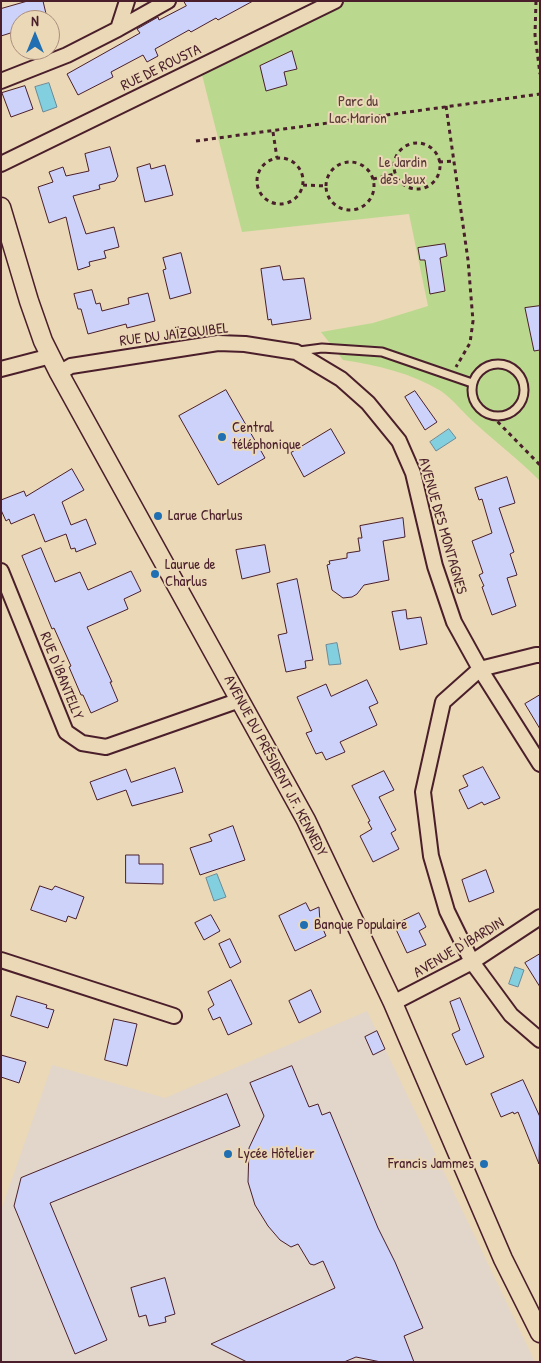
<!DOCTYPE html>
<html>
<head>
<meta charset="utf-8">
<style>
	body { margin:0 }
	#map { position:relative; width:541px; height:1363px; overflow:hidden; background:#ebd8b6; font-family:"Patrick Hand",sans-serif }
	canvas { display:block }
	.frame { position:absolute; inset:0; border:2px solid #4a1f2b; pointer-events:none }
	.north { position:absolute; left:10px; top:10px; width:50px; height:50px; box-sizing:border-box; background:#ebd8b6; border:1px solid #ab8e7e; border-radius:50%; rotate:0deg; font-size:14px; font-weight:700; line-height:20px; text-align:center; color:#4a1f2b }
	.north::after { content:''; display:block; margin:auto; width:18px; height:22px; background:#1f6fb2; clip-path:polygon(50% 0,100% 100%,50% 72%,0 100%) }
</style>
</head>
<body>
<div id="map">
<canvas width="541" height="1363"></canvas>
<div class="frame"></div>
<div class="north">N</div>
</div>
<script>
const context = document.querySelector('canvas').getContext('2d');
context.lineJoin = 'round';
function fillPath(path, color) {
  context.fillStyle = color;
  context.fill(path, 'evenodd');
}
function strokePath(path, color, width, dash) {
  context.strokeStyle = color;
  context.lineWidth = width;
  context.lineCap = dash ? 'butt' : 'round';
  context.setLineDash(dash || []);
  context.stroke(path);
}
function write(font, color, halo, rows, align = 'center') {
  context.font = font + ' "Patrick Hand",sans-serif';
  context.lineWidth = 4;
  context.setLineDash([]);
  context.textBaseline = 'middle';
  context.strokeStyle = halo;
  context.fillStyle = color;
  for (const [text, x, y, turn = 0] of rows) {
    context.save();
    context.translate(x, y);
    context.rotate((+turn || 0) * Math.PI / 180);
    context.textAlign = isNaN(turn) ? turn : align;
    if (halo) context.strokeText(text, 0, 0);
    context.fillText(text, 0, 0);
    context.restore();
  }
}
const built = new Path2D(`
	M367,1011L535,1362H1V1210L52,1065L165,1098Z`);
const green = new Path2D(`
	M335,1H540V481C519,460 498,444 477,425C465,415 454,400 441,391C411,373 377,365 343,360L321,332L373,323L428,306L409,214L242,232L200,67Z`);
const water = new Path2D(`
	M49,83L57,107L43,112L35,87Z
	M449,429L456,438L436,451L430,442Z
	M337,643L341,664L329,665L326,645Z
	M217,874L226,897L214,901L206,878Z
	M515,967L524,970L518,987L509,984Z`);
const building = new Path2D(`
	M28,1H43L47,18L39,20H20V30L1,36V9Z
	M184,1H253L218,20L216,18L191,32L189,30L155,49L158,56L147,62L143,55L111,72L113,77L78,95L67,74L140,33L137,29L158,17L159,20L186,6Z
	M292,51L297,69L284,72L287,85L266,91L260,66Z
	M25,86L33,109L11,117L2,93Z
	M110,147L118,176L115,181L99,185L100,189L73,196L86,234L114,227L119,247L104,251L106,258L89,262L90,266L78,270L66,217L49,223L38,187L53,182L49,172L63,167L66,176L89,171L85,154Z
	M150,164L151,169L165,165L173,195L145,202L137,168Z
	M445,244L447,256L440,258L445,291L430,294L425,260H420L418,248Z
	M181,253L191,293L170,299L163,270L166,269L163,258Z
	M280,266L283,280L304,278L311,319L272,325L271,319L268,320L261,269Z
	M92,290L96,304L100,303L102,311L129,304L128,298L148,293L155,321L127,328L126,324L88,334L81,309H78L74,294Z
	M540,306V350L534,351L525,308Z
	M226,390L265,458L218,485L179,416Z
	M415,391L437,422L425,430L405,397Z
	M331,429L345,453L304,477L291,453Z
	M72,469L84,490L62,502L71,525L86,519L96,544L76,552L75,548L71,549L66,534L45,542L34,514L11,524L9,519L6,521L1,510V500L24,491L26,496Z
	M507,477L515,503L499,508L514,552L510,554L517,575L507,578L516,606L492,615L482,587L484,586L479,575L483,573L472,541L492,533L482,499L479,500L475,488Z
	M403,518L405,537L383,541L389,580L364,585L357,594L352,597L343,598L332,590L327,565L330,564L329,561L347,558V553L360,551L358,538H362L360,526Z
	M265,545L270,572L242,579L236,550Z
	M41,548L55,582L80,572L88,590L131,571L141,591L124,599L128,609L87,627L112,682H110L118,701L91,713L83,695H81L69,667L71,666L54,628L52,629L22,556Z
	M297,579L313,660L305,661L306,668L286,672L278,635L287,633L277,584Z
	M406,610L407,619L421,617L427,644L400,650L392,612Z
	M367,680L378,703L369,707L377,725L340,742L345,752L326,760L322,752L316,754L306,733L312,731L297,697L326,684L331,696Z
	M540,695V729L525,704Z
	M483,767L500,798L484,805L482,802L468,809L459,790L468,786L463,776Z
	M175,768L183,792L132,806L126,790L97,800L90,782L126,769L131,782Z
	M384,771L394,790L379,797L396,830L391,833L399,849L373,862L360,836L372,829L368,822L370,821L352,786Z
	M233,826L245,860L200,875L190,848L212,841L209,835Z
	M126,855H139V864H163V884L126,883Z
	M486,870L494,892L469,902L462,880Z
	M40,886L52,890L55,886L84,897L76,919L68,916L66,922L31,910Z
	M306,903L310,911L319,907L320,922L326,936L295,951L279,916Z
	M419,913L426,927L419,931L426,945L407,953L394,925Z
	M211,915L220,931L204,940L195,923Z
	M230,939L241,962L230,968L219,944Z
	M540,954V987L525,963Z
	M231,980L252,1024L228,1035L220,1017L213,1020L208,1009L214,1005L208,992Z
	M311,990L321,1012L299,1023L289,1001Z
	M17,996L47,1005L46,1008L54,1010L48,1028L11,1016Z
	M460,998L484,1057L466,1065L452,1034L460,1030L450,1002Z
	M114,1019L137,1024L127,1066L105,1060Z
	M377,1031L385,1049L373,1055L365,1037Z
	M1,1055L26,1062L19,1083L1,1077Z
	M292,1066L309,1107L318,1104L322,1115L330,1112L378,1228L395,1262L423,1328L404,1336L414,1362H381L356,1357L344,1362H247L211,1344L335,1288L323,1261L314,1265L310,1264L298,1244L291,1247L280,1240L268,1226L255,1205L248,1182L249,1148L264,1116L250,1083Z
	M523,1080L540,1117L539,1164L518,1112L514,1114L513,1112L501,1117L491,1094Z
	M227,1094L240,1126L50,1203L107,1340L75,1354L14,1206L21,1178Z
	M165,1278L175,1314L165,1317L166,1322L149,1326L146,1315L139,1317L131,1288Z`);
const path = new Path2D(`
	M536,1L535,35L540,74
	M446,106L468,260L473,321L470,343L456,367
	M273,132L277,158
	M196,141L540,94
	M394 166a23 23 0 1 1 46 0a23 23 0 1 1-46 0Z
	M257 181a23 23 0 1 1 46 0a23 23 0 1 1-46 0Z
	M439,162L454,161
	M326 186a24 24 0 1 1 48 0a24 24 0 1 1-48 0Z
	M373,179L395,174
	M303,185L326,186
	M492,416L540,465`);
const service = new Path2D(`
	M299,351L322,348L382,352L472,383
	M472 390a26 26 0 1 1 52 0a26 26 0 1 1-52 0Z`);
const minor = new Path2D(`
	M118,29L127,1
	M1,81L67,55L118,29L168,1
	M1,164L335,1
	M1,369L51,356
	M59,373L71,366L218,343L245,344L296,352L341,379L368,403L399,441L413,473L435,566L454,622L480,669L540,764
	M1,571L66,732L82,743L106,747L240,700
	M540,655H536L480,669L443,702L423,792L431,856L447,911L472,962L511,1015L540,1040
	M1,960L174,1016
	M393,1003L472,962L540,917`);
const tertiary = new Path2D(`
	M1,207L29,301L43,341L59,373L306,820L393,1003L503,1259L540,1333`);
const markers = [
	[222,437,5,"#1f6fb2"],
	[158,516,5,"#1f6fb2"],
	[155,574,5,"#1f6fb2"],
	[304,925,5,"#1f6fb2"],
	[228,1154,5,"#1f6fb2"],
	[484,1164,5,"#1f6fb2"]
];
const streetNames = [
	["RUE DE ROUSTA",161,68,-26],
	["RUE DU JAÏZQUIBEL",174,335,-7],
	["AVENUE DES MONTAGNES",442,526,74],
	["RUE D'IBANTELLY",61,676,68],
	["AVENUE DU PRÉSIDENT J.F. KENNEDY",275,766,62],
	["AVENUE D'IBARDIN",459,948,-31]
];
const parkNames = [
	["Parc du",358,102],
	["Lac Marion",358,119],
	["Le Jardin",403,163],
	["des Jeux",403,180]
];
const poiNames = [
	["Central",232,428],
	["téléphonique",232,445],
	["Larue Charlus",168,516],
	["Laurue de",165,565],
	["Charlus",165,582],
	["Banque Populaire",314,925],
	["Lycée Hôtelier",238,1154],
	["Francis Jammes",474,1164,"right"]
];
fillPath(built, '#e2d6ca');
fillPath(green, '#bbd88f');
fillPath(water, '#81cfdf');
strokePath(water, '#6b8997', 1);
fillPath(building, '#ccd2fa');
strokePath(building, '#4a1f2b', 1);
strokePath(service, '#4a1f2b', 11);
strokePath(minor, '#4a1f2b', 18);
strokePath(tertiary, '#4a1f2b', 21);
strokePath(path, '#4a1f2b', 3, [4, 4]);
strokePath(service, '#ebd8b6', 7);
strokePath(minor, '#ebd8b6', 14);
strokePath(tertiary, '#ebd8b6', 18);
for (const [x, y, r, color] of markers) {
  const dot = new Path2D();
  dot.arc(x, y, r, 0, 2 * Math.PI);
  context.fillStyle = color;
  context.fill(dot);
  strokePath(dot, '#ebd8b6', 2);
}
write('15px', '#4a1f2b', '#ebd8b6', streetNames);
write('15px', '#5b3b3a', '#ebd8b6', parkNames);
write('15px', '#4a1f2b', '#ebd8b6', poiNames, 'left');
</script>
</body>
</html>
